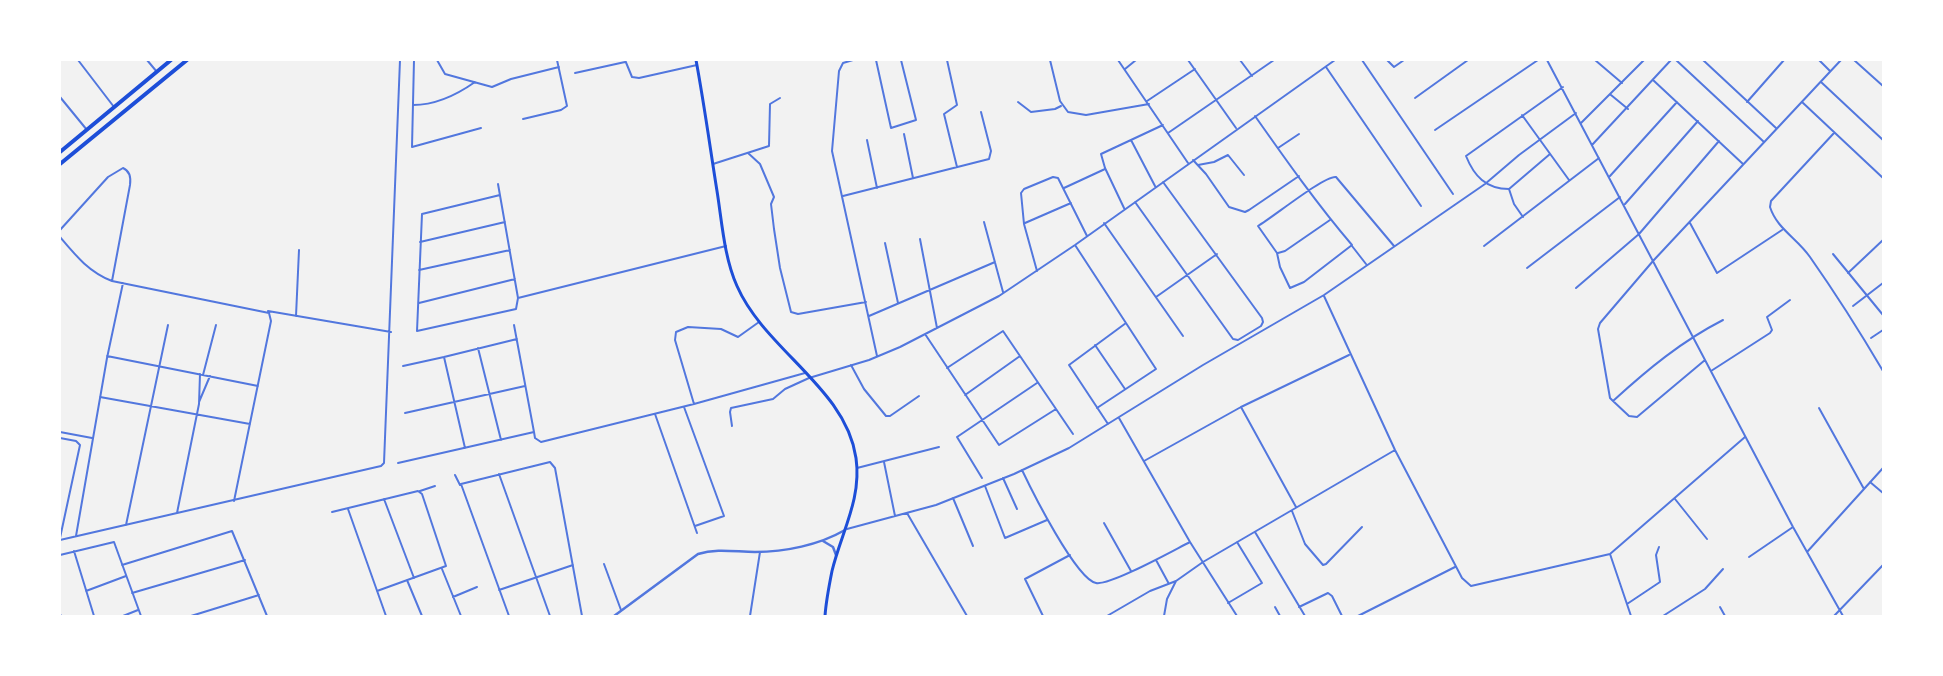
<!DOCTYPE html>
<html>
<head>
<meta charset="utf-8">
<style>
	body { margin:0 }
	#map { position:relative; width:1943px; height:676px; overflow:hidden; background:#f2f2f2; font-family:Lato,sans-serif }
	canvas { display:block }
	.frame { position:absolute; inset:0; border:61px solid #fff; pointer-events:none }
</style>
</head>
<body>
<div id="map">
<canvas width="1943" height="676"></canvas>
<div class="frame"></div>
</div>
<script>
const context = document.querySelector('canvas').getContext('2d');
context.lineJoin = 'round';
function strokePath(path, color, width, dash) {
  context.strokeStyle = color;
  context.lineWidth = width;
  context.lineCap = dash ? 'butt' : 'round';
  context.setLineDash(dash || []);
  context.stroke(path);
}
const minor = new Path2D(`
	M78,60L114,107
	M147,60L157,72
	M414,60L412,147L481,128
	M437,60L445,74L492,87L511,79L559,67
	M625,60L632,77L639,78L697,65
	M853,60L843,63L839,71L832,151L877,356
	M876,60L891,128L916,120L901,60
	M947,60L957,105L944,114L957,167
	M1050,60L1060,101L1068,112L1086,115L1149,104
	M1118,60L1188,163
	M1188,60L1236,128
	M1240,60L1252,76
	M1362,60L1453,194
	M1387,60L1394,67L1404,60
	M1547,60L1793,527L1843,616
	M1595,60L1622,83
	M1676,60L1764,142
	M1703,60L1776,128
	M1819,60L1830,71
	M1854,60L1883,86
	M1326,67L1421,206
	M1125,69L1136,60
	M575,73L625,62
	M1653,80L1743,164
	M1821,82L1883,140
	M1611,95L1628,109
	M60,97L87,130
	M1415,98L1468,60
	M1147,101L1195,69
	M1018,102L1031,112L1055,109L1061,106
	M1747,102L1784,60
	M1802,102L1883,178
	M413,105C435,105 458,94 475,82
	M1522,115L1569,180
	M1255,116C1286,160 1317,204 1352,245L1304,282L1290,288L1280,267L1277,253L1258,226C1272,218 1325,175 1336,177L1394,246
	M523,119L561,110L567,106L557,60
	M1581,123L1644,60
	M1435,130L1538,60
	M1168,133L1274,60
	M1834,133L1771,201L1770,207C1777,229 1797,238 1810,257C1836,294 1860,332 1883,371
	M904,134L913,178
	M867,140L877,188
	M1131,140L1155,186
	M1592,145L1671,60
	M1278,148L1299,134
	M748,153L760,164L774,197L771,204L774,229L780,268L791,312L798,314L866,302
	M1193,160L1206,174L1229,207L1245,212L1249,210L1299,176
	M713,164L769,146L770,104L780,98
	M1198,165L1214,162L1228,155L1244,175
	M1610,176L1677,102
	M498,184L518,298L726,246
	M1064,188L1105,169
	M1509,189C1486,189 1474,176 1466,156L1563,87
	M500,195L422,214L417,331L516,309L518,298
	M843,196L989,159L991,151L981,112
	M1135,202L1233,339L1238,340L1261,326L1263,322L1262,318L1163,182
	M1625,204L1698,121
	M1124,208L1105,168L1101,154L1163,125
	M1523,217L1514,204L1509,189L1550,154
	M984,222L1003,292
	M1025,223L1071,203
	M1104,223L1183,336
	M1690,223L1717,273L1782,230
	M60,230L108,177L123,168C130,171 131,178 130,185L112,281
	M60,237C76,256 89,272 112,281L269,313L271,321L234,501
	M920,239L937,328
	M420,242L505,222
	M885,243L898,303
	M1075,245L1156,369L1097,408
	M1352,246L1366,264
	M1484,246L1599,158
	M1278,253L1285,251L1330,220
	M1833,254L1883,315
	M1527,268L1620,197
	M419,270L510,250
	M1037,271L1024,224L1021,193L1024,189L1053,177L1058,178L1087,236
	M1848,273L1883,240
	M1576,288L1639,234L1719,141
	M1324,296L1395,450L1462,578L1471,586L1610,554L1745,437
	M1156,297L1217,254
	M419,303L515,279
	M1853,306L1883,283
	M268,311L391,332
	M296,316L299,250
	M869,316L995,262
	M1723,320C1682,341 1648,369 1613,401L1610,398L1598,329L1600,323L1653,261L1841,60
	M925,334L999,445L1056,409
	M1871,338L1883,330
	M1095,345L1125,389
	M478,348L501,440
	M107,356L258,386
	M444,357L517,339
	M851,365L864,389L886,416H890L919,396
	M403,366L444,357L465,448
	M947,368L1003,331L1073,434
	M1711,371L1770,333L1772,330L1767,317L1790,300
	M203,375L216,325
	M965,395L1020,356
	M100,397L250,424
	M1613,401L1629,416L1637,417L1705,360
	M199,402L210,376
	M694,404L675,340L676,332L688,327L721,329L738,337L759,322
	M684,407L724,516L695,526
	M1241,407L1296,507
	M1819,408L1864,489
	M405,413L525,386
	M655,414L697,533
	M1119,418L1190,542L1237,616
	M1108,424L1069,365L1126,323
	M732,426L730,412L731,408L773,399L785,389L809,378L869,360L900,347L999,296L1075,245L1335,60
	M60,432L92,438
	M534,432L535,438L541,442L694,404L805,373
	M60,438L76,441L80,445L60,538
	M1144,461L1241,407L1349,355
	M884,462L895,516
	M398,463L534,432L514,325
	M857,468L939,447
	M1022,470C1032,491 1076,579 1096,583C1110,586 1174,550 1190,542
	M499,474L550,616
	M455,475L460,485
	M982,478L957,437L1037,383
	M1003,478L1017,509
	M1870,482L1883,493
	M985,486L1005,538L1047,520
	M420,491L435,486
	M953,498L973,546
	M384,499L414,578
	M1675,499L1707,539
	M348,509L386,616
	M1292,511L1305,544L1323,565L1326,564L1362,527
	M332,512L418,491L422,494L446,566L377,591
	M177,513L199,404L200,374
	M907,513L967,616
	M1104,523L1131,571
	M126,525L168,325
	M847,529L936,505L1014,474L1069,448L1203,365L1324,295L1485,184L1519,155L1576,113
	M1255,532L1305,616
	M76,536L107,358L123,283
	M60,540L381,466L384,463L400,60
	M74,551L94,616
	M1807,552L1883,468
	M1610,554L1631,616
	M60,555L114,542L141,616
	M1749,557L1793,527
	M1156,560L1169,584
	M604,564L621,610
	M122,565L232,531L267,616
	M442,569L461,616
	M407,580L422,616
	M499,590L573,565
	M86,591L126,576
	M132,593L245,560
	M453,597L477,587
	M1228,603L1262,583L1237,542
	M1627,604L1660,582L1656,555L1659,547
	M1275,607L1280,616
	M1299,607L1328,593L1332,596L1342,616
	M1720,607L1725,616
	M60,614L61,616
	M123,616L138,610
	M191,616L259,595
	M509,616L461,484L550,462L555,468L582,616
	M750,616L760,552
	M1043,616L1025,579L1070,555
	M1107,616L1150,591L1176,581L1203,562L1395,450
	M1164,616L1167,599L1176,581
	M1358,616L1455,567
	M1663,616L1705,589L1723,569
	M1834,616L1883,565`);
const tertiary = new Path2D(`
	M823,541L833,547L836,555
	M614,616L698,554C717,548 736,552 755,552C785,552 819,545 845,530`);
const primary = new Path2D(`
	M696,60C704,103 710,147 717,191C722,222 724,257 737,286C765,350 846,388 856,458C862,499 841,533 832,571C829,586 826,601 825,616`);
const trunk = new Path2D(`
	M60,152L171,60
	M60,164L187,60`);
strokePath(minor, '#5277de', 2);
strokePath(tertiary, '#5277de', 2.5);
strokePath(primary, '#1d4ed8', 3);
strokePath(trunk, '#1d4ed8', 4);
</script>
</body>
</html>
